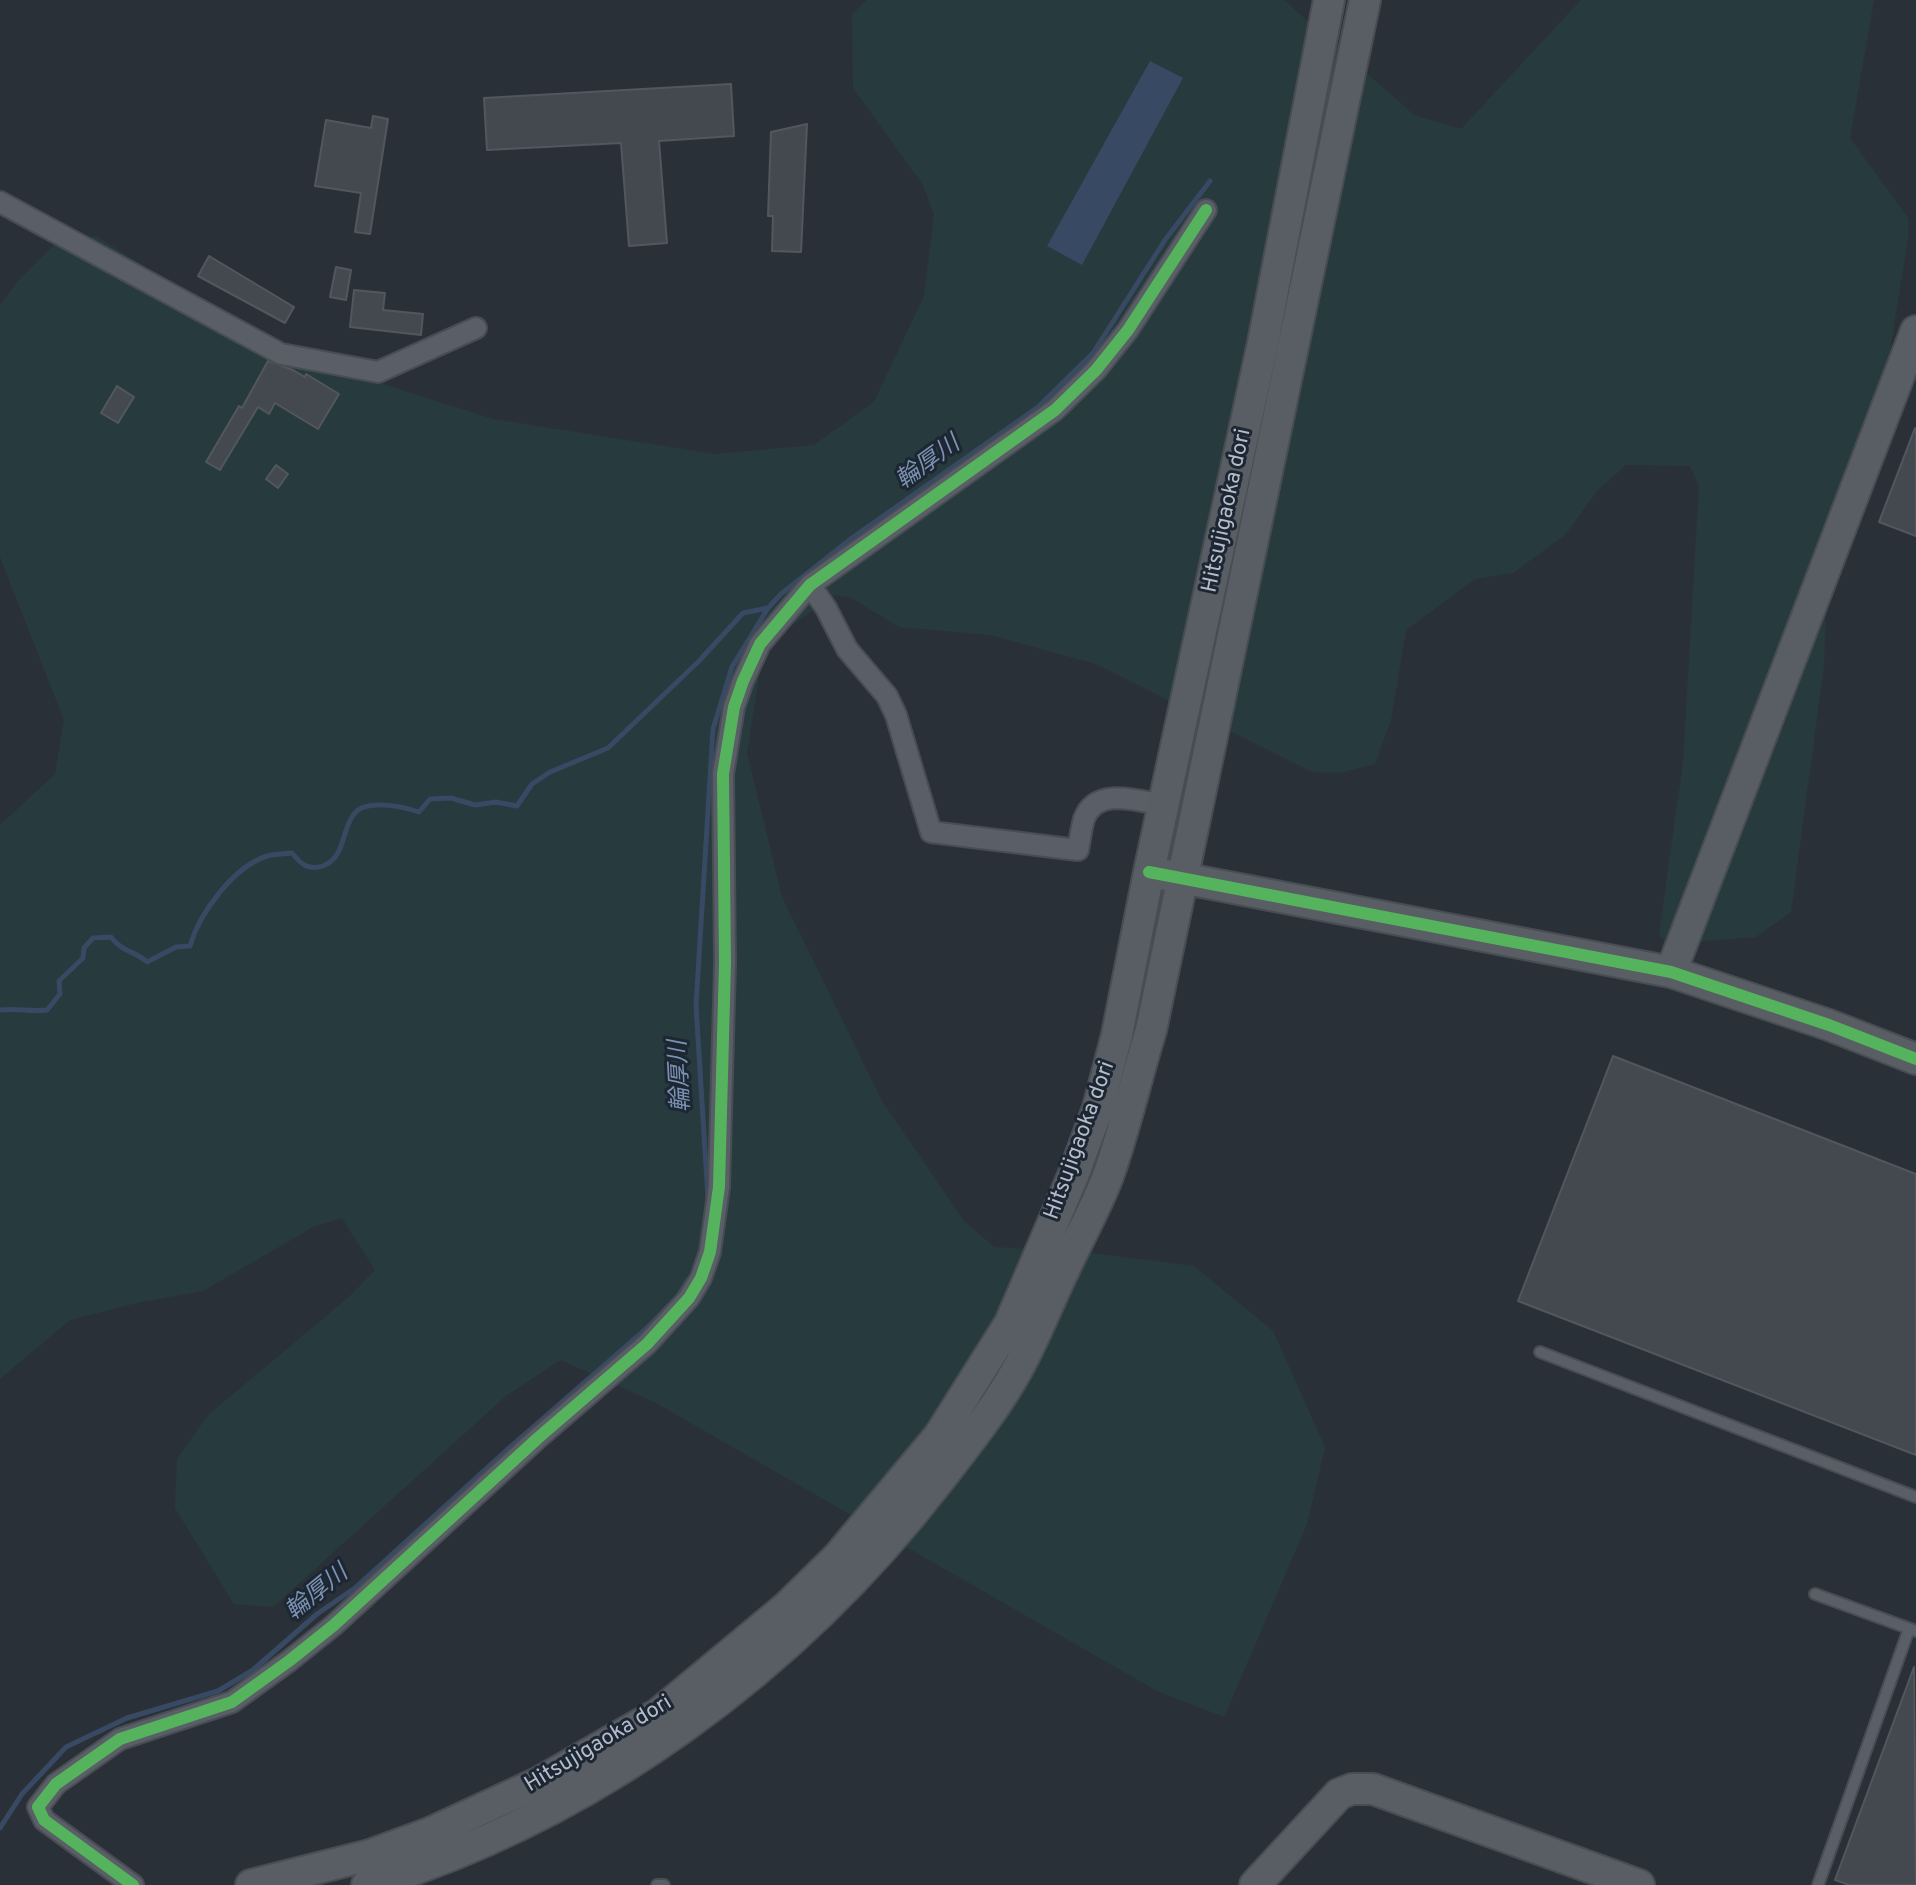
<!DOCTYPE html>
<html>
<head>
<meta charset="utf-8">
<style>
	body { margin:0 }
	canvas { display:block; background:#2a3038 }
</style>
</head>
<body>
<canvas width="1916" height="1885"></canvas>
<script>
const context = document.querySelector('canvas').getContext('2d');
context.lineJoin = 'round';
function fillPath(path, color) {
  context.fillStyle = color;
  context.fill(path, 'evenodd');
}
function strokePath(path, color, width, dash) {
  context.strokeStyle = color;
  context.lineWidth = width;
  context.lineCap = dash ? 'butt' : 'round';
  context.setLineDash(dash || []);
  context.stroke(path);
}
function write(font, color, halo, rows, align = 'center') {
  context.font = font + ' Overpass,"Noto Sans JP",sans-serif';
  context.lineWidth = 6;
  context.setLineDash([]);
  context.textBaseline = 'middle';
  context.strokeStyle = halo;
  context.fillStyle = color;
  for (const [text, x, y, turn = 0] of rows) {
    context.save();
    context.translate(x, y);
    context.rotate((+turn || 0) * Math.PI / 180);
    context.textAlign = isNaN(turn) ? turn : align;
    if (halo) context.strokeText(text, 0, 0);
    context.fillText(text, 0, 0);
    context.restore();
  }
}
const green = new Path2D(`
	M867,0H1284L1414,115L1461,129L1581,0H1874L1850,138L1908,218L1909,233L1874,449L1829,519L1824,665L1791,912L1756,937L1666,944L1659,934L1683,763L1699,486L1690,466L1626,465L1597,491L1565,535L1513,573L1475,579L1406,630L1391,720L1375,764L1340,773L1312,772L1096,664L990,635L899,627L852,598L834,595L775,638L760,670L747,753L782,897L882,1101L964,1221L994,1247L1083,1252L1194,1266L1273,1331L1325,1447L1307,1524L1224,1717L1157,1691L656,1403L561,1360L507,1395L273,1607L234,1604L175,1508L177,1459L208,1415L350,1296L375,1270L342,1218L315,1226L203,1291L137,1303L70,1320L0,1379V825L55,774L64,720L0,557V306L17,282L57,242L96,236L240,327L335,369L493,419L715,454L814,445L874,402L924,296L934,215L923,185L853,88L852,14Z`);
const water = new Path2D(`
	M1150,61L1183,78L1082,265L1047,246Z`);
const stream = new Path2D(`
	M0,1010C16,1008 31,1012 47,1010L60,994L59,981L83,958L84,948L93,938L111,937C123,953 134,950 147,962L176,947L190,946C199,914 233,867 267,856C275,854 284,854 292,853C301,864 308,871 323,866C346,857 341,830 354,814C365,798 404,807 419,812L430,799L451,798L475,805L496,802L517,806L532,784L550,772L608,748L699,661L743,613L768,608
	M708,1199L696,1006L713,729L732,667L768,608L781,594L852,538L1038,407L1093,353L1165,240L1210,181
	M0,1828L22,1794L66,1747L127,1718L218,1691L253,1670L317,1614L355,1588L509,1448L647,1328L678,1296L688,1280`);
const building = new Path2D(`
	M731,84L734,136L659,141L667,243L629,246L621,143L487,150L484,98Z
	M373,116L388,119L370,234L355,232L361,193L315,186L326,120L371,128Z
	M807,124L801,252L772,251L773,216H768L771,132Z
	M209,256L294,307L285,323L198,276Z
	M336,267L351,270L346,300L330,297Z
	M354,290L385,293L383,310L423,314L421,335L350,327Z
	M268,361L293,370L305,377L306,374L339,394L318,429L275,403L269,414L258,407L220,470L206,462L239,406L242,408Z
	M117,386L134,397L118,423L101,413Z
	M1915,428L1916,429V536L1879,522Z
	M276,465L288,474L278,488L266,479Z
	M1613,1056L1916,1174V1455L1518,1301Z
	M1914,1667L1916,1885H1849L1835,1880Z`);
const lane = new Path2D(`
	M1540,1352L1916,1497
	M1815,1594L1916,1631
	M657,1885H664
	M1818,1885L1909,1629`);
const street = new Path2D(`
	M0,202L281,354L378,372L476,328
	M810,585L826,608L847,649L887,696L896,715L931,832L1078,850C1080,840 1081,829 1084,819C1096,786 1139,801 1164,805
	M133,1885L44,1820L38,1807L56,1784L120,1739L232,1702L289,1661L334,1625L538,1438L647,1344L689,1298L701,1278L710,1252L719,1187L725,963L723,774L734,707L743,681L760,644L810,585L1055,410L1096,370L1128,330L1206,210`);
const secondary = new Path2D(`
	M1166,875L1671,972L1829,1025L1916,1059
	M1671,972L1916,331
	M251,1885L370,1855L430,1833L538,1783L658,1714L788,1606L838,1557L939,1436L1010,1323L1073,1176L1098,1108L1117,1035L1149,872L1263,343L1329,0
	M367,1885C594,1816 796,1666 940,1479C967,1444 996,1408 1017,1370C1035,1338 1048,1303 1064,1270C1078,1239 1096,1208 1108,1176C1125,1129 1136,1078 1151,1030L1365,0
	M1255,1885L1339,1794L1352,1789H1373L1639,1885`);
const cycleway = new Path2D(`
	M1149,872L1671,972L1829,1025L1916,1059
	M133,1885L44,1820L38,1807L56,1784L120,1739L232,1702L289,1661L334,1625L538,1438L647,1344L689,1298L701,1278L710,1252L719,1187L725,963L723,774L734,707L743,681L760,644L810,585L1055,410L1096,370L1128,330L1206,210`);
const streetNames = [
	["Hitsujigaoka dori",1228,511,-78],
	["Hitsujigaoka dori",1081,1141,-70],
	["Hitsujigaoka dori",599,1745,-31]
];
const waterNames = [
	["輪厚川",929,464,-36],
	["輪厚川",682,1076,-93],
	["輪厚川",318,1594,-39]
];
fillPath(green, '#273a3e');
fillPath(water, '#384963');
strokePath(stream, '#384963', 5);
fillPath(building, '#444950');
strokePath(building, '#52575f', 2);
strokePath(lane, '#484c53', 14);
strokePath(street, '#484c53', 24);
strokePath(secondary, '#484c53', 34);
strokePath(lane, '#5a5e66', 10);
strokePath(street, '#5a5e66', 20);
strokePath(secondary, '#595d64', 30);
strokePath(cycleway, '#56b35d', 12);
write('22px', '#b4bcc9', '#1d2633', streetNames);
write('italic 24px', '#7c92b1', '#1d2633', waterNames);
</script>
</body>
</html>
